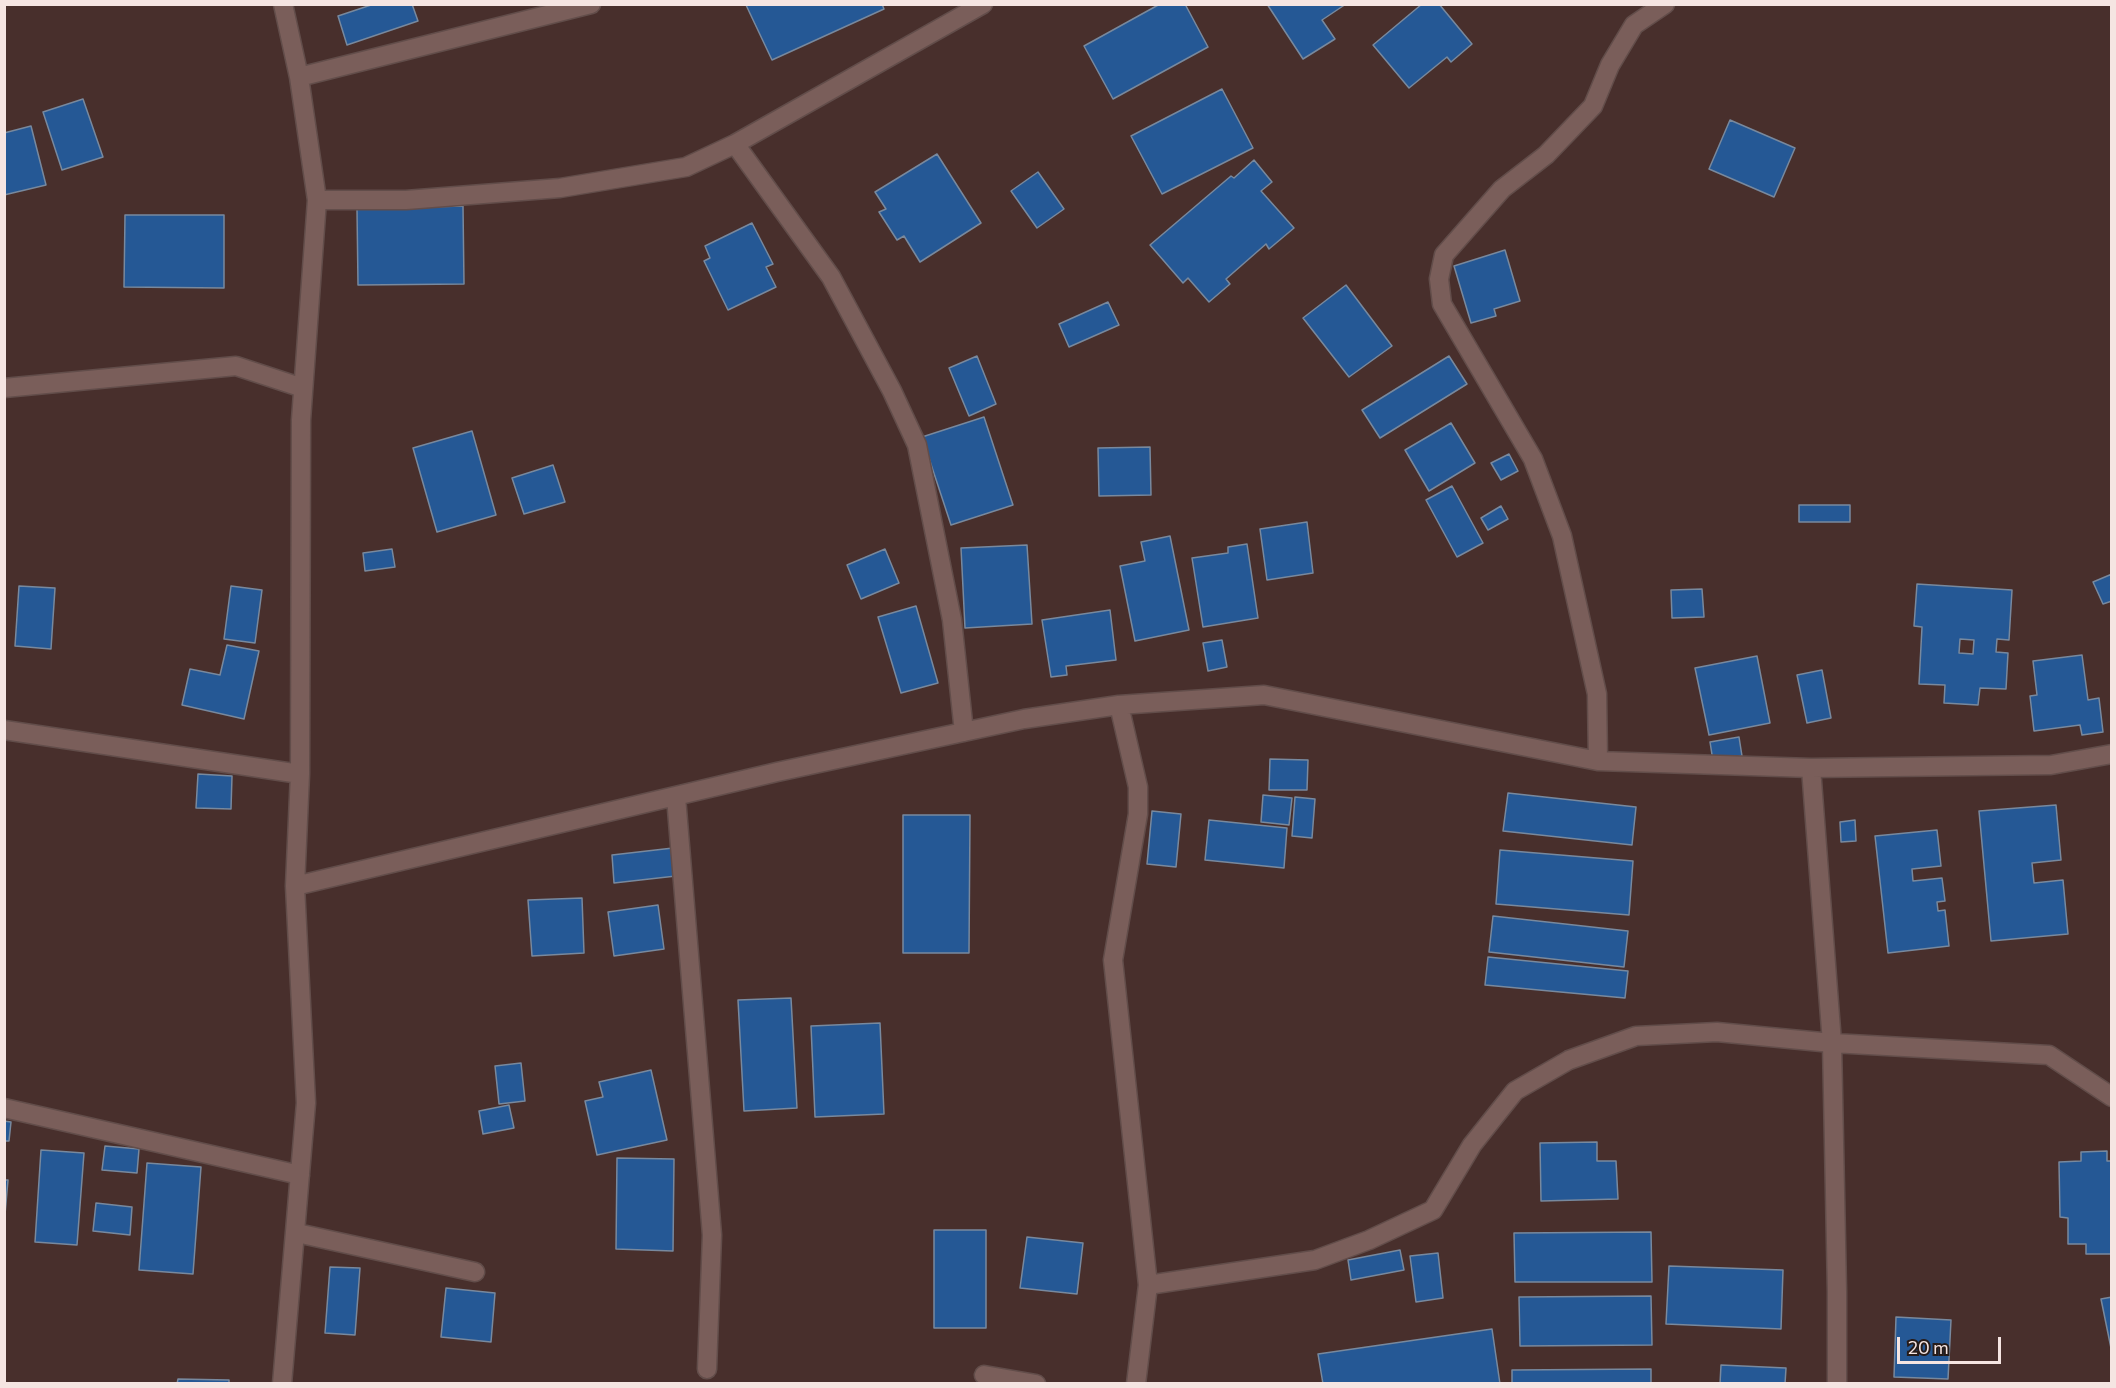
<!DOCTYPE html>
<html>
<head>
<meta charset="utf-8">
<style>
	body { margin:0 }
	#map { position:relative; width:2116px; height:1388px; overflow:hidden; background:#482f2c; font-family:Commissioner,sans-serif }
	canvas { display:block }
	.frame { position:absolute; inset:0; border:6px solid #f5e5e2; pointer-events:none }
	.scale { position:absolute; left:1897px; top:1337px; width:104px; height:27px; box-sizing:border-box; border:3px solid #f5e5e2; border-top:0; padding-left:8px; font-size:18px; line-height:21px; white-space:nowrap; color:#f5e5e2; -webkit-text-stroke:4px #261b19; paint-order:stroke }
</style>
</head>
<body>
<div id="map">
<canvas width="2116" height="1388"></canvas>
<div class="frame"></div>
<div class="scale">20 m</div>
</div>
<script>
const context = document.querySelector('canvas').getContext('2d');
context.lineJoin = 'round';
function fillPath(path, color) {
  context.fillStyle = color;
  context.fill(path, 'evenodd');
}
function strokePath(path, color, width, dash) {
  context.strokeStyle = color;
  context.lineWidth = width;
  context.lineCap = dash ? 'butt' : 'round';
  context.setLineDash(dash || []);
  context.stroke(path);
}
const building = new Path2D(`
	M374,4H412L418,21L347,45L338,16Z
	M882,4L884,9L772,60L746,5Z
	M1160,4H1185L1208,47L1113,99L1084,46Z
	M1267,4H1346L1322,20L1335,39L1303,59Z
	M1422,4H1439L1472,44L1451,62L1447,57L1409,88L1373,45Z
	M1222,89L1253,148L1162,194L1131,136Z
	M83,99L103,157L62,170L43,112Z
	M1730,120L1795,148L1774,197L1709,169Z
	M31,126L46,185L4,195V133Z
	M937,154L981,223L920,262L904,236L897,240L879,212L886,209L875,192Z
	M1254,160L1272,182L1261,191L1294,228L1269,249L1266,244L1226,279L1230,284L1209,302L1188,278L1183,283L1150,245L1231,176L1234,178Z
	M1038,172L1064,209L1037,228L1011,191Z
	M463,206L464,284L358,285L357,209Z
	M125,215H224V288L124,287Z
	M752,223L773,264L766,267L776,287L728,310L704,261L710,258L705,246Z
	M1505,250L1520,301L1494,309L1496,316L1471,323L1454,266Z
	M1346,285L1392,346L1349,377L1303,318Z
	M1108,302L1119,325L1069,347L1059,324Z
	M977,356L996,404L969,416L949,368Z
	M1449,356L1467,384L1380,438L1362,410Z
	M984,417L1013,505L951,525L922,437Z
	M1451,423L1475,463L1429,491L1405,450Z
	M472,431L496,515L437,532L413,448Z
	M1150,447L1151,495L1099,496L1098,448Z
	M1509,454L1518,471L1501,480L1491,463Z
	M553,465L565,502L524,514L512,478Z
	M1452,486L1483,543L1457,557L1426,500Z
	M1799,505H1850V522H1799Z
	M1501,506L1508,519L1488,530L1481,518Z
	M1307,522L1313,573L1267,580L1260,529Z
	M1170,536L1189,630L1135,641L1120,566L1145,561L1141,542Z
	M1247,544L1258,618L1203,627L1192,558L1228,553V547Z
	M1027,545L1032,624L965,628L961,548Z
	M392,549L395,567L365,571L363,553Z
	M885,549L899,583L861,599L847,565Z
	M2112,574V601L2103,604L2093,582Z
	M1917,584L2012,590L2009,640L1997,639L1996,652L2008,653L2006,689L1980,688L1978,705L1944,703L1945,685L1919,684L1922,627L1914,626ZM1960,639L1974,640L1973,654L1959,653Z
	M19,586L55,588L51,649L15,646Z
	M231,586L262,590L255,643L224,639Z
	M1702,589L1704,617L1672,618L1671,590Z
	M916,606L938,683L901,693L878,617Z
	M1110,610L1116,660L1066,666L1067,675L1051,677L1042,620Z
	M1222,640L1227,667L1208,671L1203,643Z
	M227,645L259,651L244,719L182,705L190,669L220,675Z
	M2082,655L2088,700L2099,698L2103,732L2082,735L2080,725L2034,731L2030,696L2037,695L2033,661Z
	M1757,656L1770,723L1709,735L1695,668Z
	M1822,670L1831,718L1807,723L1797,675Z
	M1739,737L1742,756L1713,761L1710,742Z
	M1270,759L1308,760L1307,790H1269Z
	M198,774L232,776L231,809L196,808Z
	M1508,793L1636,807L1632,845L1503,831Z
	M1263,795L1292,798L1289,825L1261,822Z
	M1295,797L1315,799L1312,838L1292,836Z
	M2056,805L2061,860L2032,863L2034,883L2063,880L2068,934L1991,941L1979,811Z
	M1152,811L1181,814L1176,867L1147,864Z
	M903,815H970L969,953H903Z
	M1209,820L1287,828L1284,868L1205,860Z
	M1855,820L1856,841L1841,842L1840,822Z
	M1937,830L1941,866L1912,869L1913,881L1942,878L1945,901L1937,902L1938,911L1945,910L1949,946L1888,953L1875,836Z
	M673,848L676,876L614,883L612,855Z
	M1500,850L1633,861L1629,915L1496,904Z
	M582,898L584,953L532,956L528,900Z
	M658,905L664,949L614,956L608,912Z
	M1493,916L1628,931L1624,967L1489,952Z
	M1488,957L1628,971L1625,998L1485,985Z
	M791,998L797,1108L744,1111L738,1000Z
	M880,1023L884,1114L815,1117L811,1026Z
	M521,1063L525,1101L499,1104L495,1066Z
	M651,1070L667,1140L597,1155L585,1101L603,1097L599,1082Z
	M509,1105L514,1128L483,1134L479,1111Z
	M4,1121L11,1122L9,1141H4Z
	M1597,1142V1161H1616L1618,1199L1541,1201L1540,1143Z
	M105,1146L139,1149L137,1173L102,1170Z
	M41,1150L84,1153L77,1245L35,1242Z
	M2107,1151V1161H2112V1254H2086V1244H2068V1218L2060,1217L2059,1162L2081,1161V1152Z
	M617,1158L674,1159L673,1251L616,1249Z
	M147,1163L201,1167L193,1274L139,1270Z
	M4,1180H8L4,1226Z
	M96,1203L132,1207L130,1235L93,1231Z
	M934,1230H986V1328H934Z
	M1651,1232L1652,1282H1515L1514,1233Z
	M1027,1237L1083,1243L1077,1294L1020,1288Z
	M1400,1250L1404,1270L1351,1280L1348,1260Z
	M1438,1253L1443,1298L1416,1302L1410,1256Z
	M1669,1266L1783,1270L1781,1329L1666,1324Z
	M330,1267L360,1268L355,1335L325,1333Z
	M446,1288L495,1293L491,1342L441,1337Z
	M1651,1296L1652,1345L1520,1346L1519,1297Z
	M2112,1297V1353L2101,1299Z
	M1896,1317L1951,1320L1948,1379L1894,1377Z
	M1492,1329L1500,1384H1323L1318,1354Z
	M1721,1365L1786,1368L1785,1384H1720Z
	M1651,1369V1384H1512V1370Z
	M178,1379L229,1380V1384H177Z
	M481,1383V1384H388Z`);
const minor = new Path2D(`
	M299,77L591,4
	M735,144L831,277L892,391L917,445L952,620L964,732
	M317,200H406L560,188L686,167L735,144L983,4
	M4,388L236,366L303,388
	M1119,705L1138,787V814L1113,960L1148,1285L1136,1384
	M4,730L300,774
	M1598,761L1597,694L1562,536L1533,459L1442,304L1439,279L1444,255L1502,189L1546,155L1593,106L1610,65L1634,25L1665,4
	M1811,768L1832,1043L1837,1292V1384
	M676,797L712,1235L707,1369
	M295,886L777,772L1024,719L1119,705L1264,695L1598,761L1811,768L2051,765L2112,754
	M4,1108L300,1175
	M297,1233L475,1272
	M1148,1285L1315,1260L1369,1240L1433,1210L1472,1145L1515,1091L1569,1060L1636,1036L1717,1032L1832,1043L2049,1055L2112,1097
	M984,1375L1036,1384
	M282,1384L306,1103L295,886L300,774L301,420L317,200L299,77L283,4`);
fillPath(building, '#255895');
strokePath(building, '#78899e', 1.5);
strokePath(minor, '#624d4a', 21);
strokePath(minor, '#7a5e5a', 18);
</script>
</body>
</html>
